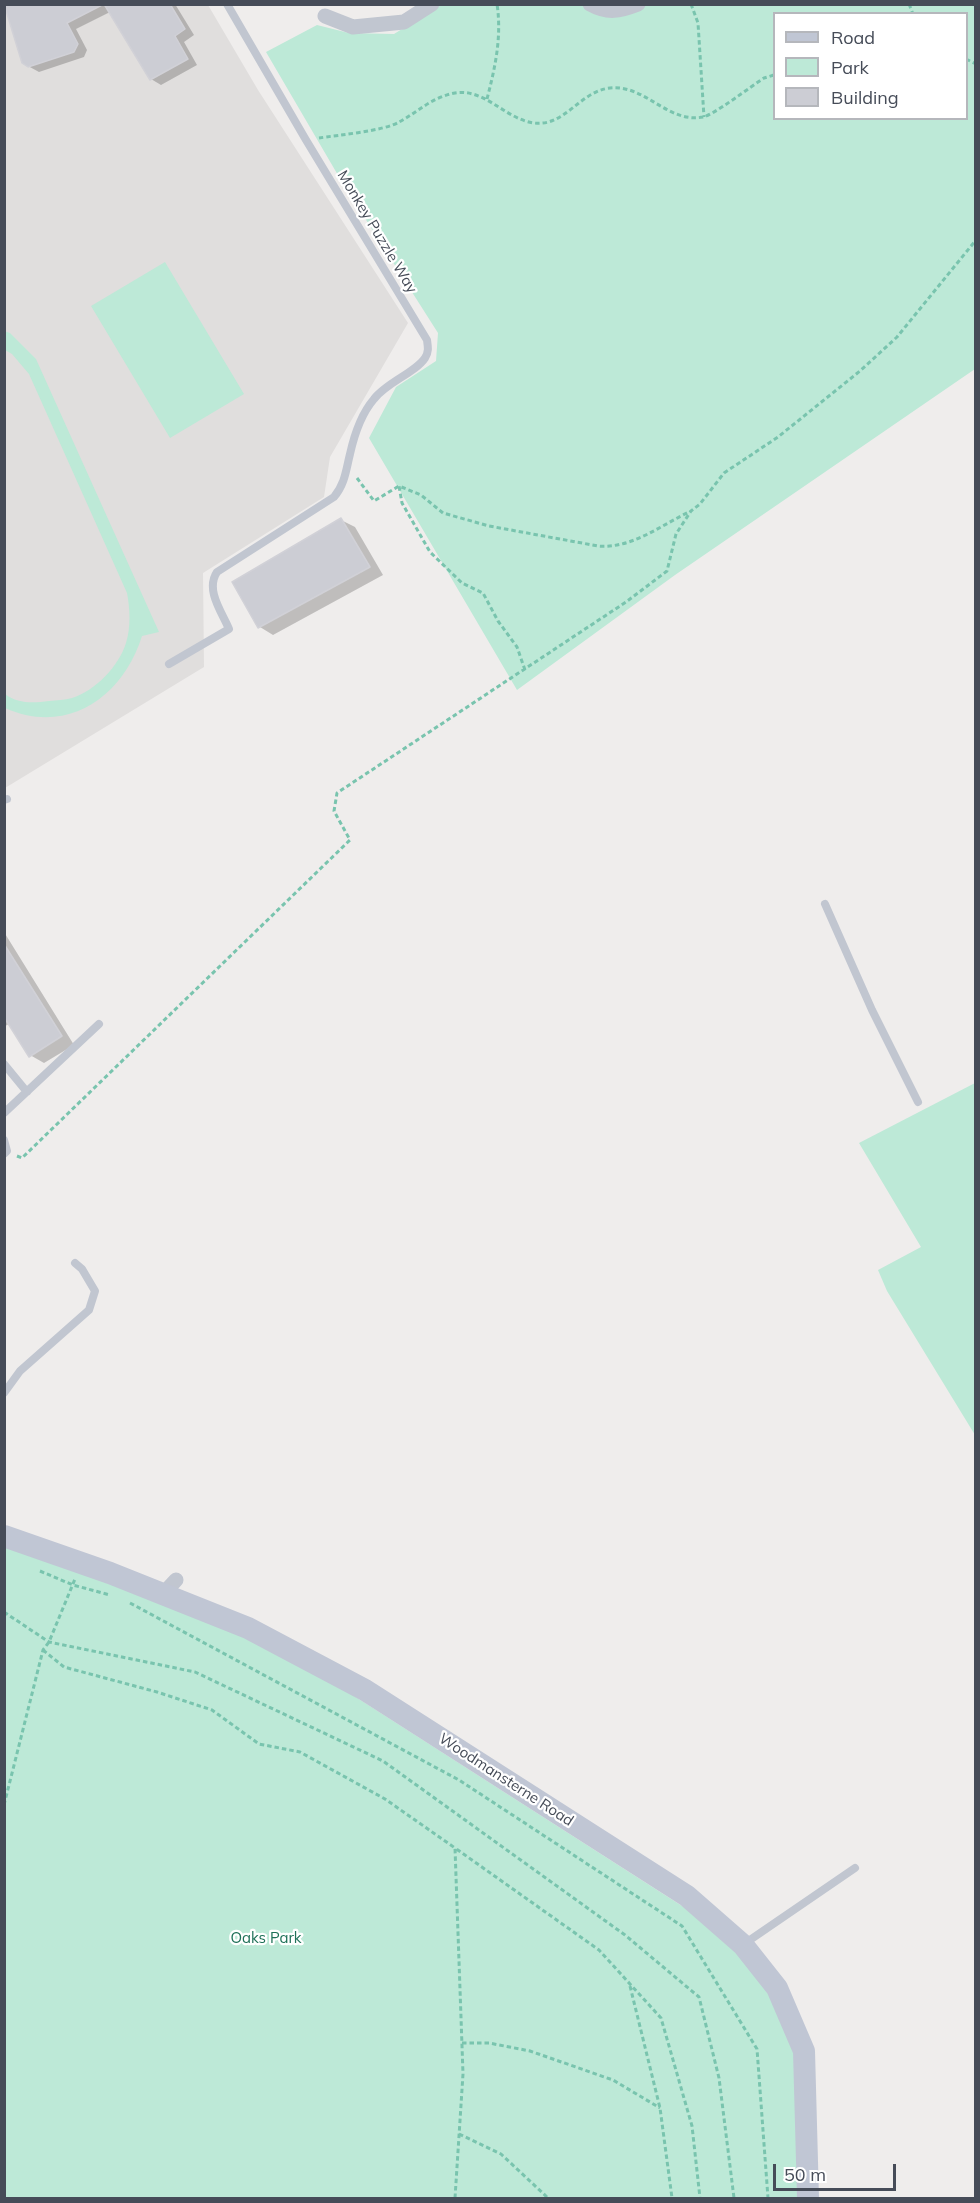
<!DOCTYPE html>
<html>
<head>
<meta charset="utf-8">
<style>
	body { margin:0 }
	#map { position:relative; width:980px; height:2203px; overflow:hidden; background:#efedec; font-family:Mulish,sans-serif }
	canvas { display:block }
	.frame { position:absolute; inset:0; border:6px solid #464c58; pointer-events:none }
	.legend { position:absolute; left:773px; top:12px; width:195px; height:108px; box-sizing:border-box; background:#fff; border:2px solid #b5b7bc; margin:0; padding:8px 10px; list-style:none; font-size:18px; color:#464c58 }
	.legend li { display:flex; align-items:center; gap:12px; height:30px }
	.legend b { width:30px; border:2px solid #b5b7bc }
	.scale { position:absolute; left:773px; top:2164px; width:123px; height:27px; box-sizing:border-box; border:3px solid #464c58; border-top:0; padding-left:8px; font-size:18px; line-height:21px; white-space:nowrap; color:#464c58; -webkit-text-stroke:4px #fff; paint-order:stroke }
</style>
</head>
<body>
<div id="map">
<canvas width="980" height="2203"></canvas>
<div class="frame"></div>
<ul class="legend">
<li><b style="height:8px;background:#c0c6d4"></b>Road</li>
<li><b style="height:16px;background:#bde9d7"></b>Park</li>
<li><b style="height:16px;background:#cccdd4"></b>Building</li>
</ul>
<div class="scale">50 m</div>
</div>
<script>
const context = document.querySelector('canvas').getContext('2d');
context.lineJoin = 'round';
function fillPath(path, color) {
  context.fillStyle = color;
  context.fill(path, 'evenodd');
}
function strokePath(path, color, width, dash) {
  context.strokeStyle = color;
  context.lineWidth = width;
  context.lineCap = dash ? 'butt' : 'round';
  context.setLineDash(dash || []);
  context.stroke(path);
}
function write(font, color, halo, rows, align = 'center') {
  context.font = font + ' Mulish,sans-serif';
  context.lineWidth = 4.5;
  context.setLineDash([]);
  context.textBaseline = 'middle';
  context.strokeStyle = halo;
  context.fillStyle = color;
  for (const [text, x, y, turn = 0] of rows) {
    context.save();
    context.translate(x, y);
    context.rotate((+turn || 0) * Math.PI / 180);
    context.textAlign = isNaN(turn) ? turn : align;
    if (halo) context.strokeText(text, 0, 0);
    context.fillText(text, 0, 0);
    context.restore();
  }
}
const education = new Path2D(`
	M5,5H208L258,90L408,323L330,457L324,497L203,573L204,667L5,788Z`);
const green = new Path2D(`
	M441,5H975V369L675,575L517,690L369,438L396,387L436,361L438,333L342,182L266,52L317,25L349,33L394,34ZM774,14H966V118H774Z
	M165,262L244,394L170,438L91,306Z
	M4,331L10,333L36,359L159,632L142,636C123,697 67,736 5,708V694C18,704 33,703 49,701C56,700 65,700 72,698C95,691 119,666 126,643C131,627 130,609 127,593L29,374L12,354L5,350Z
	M975,1083V1435L887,1291L878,1270L921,1247L859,1143Z
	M4,1543L248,1628L743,1945L804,2051L814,2198H5Z`);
const shadow = new Path2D(`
	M5,4H175L194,35L184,42L197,65L161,85L151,79L110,12L76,29L87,50L84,57L39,72L28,66Z
	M341,520L355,527L383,575L273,635L260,627Z
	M4,932L74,1045L44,1063L30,1055L10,1023L4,1027Z`);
const building = new Path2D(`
	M4,4H104L67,23L78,44L74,52L28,67L22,63Z
	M104,4H170L185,29L175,36L188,59L150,80Z
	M341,518L370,567L258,628L232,582Z
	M4,944L62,1036L29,1057L4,1017Z`);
const path = new Path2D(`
	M691,4L698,23L704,117
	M909,4L913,14
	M966,59L976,64
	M487,99C495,68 502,37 497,4
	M319,138C338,135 384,131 399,122C418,112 432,97 455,93C485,88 505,119 534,123C565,127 580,91 610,88C645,84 668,124 703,117C712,116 753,85 764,78L774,75
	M357,478L374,501L399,486
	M525,670L517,647L498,621L483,593L462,583L430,552L402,503L399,486L421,495L443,513L489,526L598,546C632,549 661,525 691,511
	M17,1156L22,1158L350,840L334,811L337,793L626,602L667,571L676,534L691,511L700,504L724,473L778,437L860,371L897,337L976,240
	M40,1571L73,1585L110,1595
	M130,1603L459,1780L682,1926L757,2049L768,2198
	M4,1612L49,1642L195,1672L383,1761L625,1935L699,1997L719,2078L734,2198
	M43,1650L64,1667L157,1692L212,1710L259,1744L300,1752L385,1799L455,1848
	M4,1805L43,1650L49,1642L75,1579
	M630,1986L660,2108L672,2198
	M462,2043H489L530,2051L613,2080L660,2108
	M459,2134L501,2154L548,2198
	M455,2198L463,2074L455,1848L599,1950L661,2018L692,2126L700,2198`);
const service = new Path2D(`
	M169,664L229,629C222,612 205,590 217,572L334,497C345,484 346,470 350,454C354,436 362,413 374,399C387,382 415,373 425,358C429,352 428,347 427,340L306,140L227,4
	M4,800L7,799
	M825,904L872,1010L918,1102
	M4,1064L27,1092
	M4,1113L99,1024
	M4,1140L7,1151L4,1154
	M4,1393L20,1371L89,1310L95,1291L82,1269L75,1263
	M744,1944L855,1868`);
const minor = new Path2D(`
	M590,4C608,14 620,11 638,4
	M325,16L353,27L404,22L432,4
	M163,1594L176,1580`);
const secondary = new Path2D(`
	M4,1536L110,1573L248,1628L365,1690L687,1896L743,1945L777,1988L804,2051L808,2198`);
const streetNames = [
	["Monkey Puzzle Way",377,232,59],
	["Woodmansterne Road",506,1780,33]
];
const parkNames = [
	["Oaks Park",266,1938]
];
fillPath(education, '#e0dedd');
fillPath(green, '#bde9d7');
fillPath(shadow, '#0003');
fillPath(building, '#cccdd4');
strokePath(building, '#d1d1d7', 1.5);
strokePath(path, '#79c4ae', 3, [4.5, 3]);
strokePath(service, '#c1c6d0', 8);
strokePath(minor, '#c1c6d0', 15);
strokePath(secondary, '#c0c6d4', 22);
write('15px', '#464c58', '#fff', streetNames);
write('15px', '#1f7158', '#fff', parkNames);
</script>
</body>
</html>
